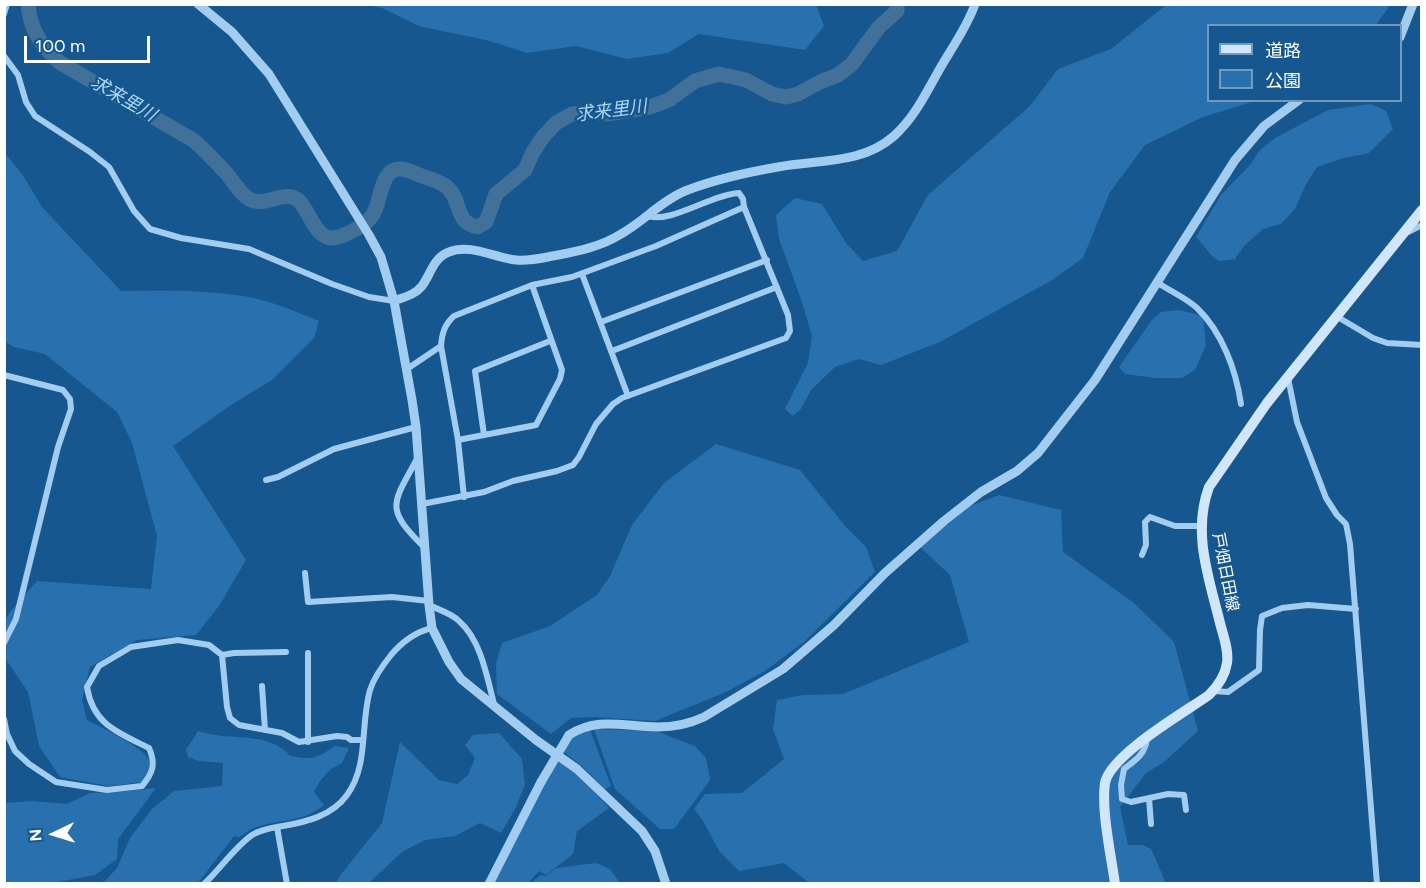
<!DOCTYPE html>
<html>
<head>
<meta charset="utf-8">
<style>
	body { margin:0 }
	#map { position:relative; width:1426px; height:888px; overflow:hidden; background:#16578f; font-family:Figtree,"Noto Sans JP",sans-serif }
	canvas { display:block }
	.frame { position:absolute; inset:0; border:6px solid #fff; pointer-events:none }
	.legend { position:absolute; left:1207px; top:24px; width:195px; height:78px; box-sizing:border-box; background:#16578f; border:2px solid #739abc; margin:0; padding:8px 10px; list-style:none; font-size:18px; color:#fff }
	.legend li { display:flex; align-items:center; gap:12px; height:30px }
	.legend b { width:30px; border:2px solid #739abc }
	.north { position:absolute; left:24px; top:804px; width:60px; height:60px; -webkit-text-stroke:4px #16578f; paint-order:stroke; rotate:266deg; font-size:16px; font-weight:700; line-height:24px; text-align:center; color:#fff }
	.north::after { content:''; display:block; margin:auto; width:21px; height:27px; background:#fff; clip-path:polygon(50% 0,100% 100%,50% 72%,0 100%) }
	.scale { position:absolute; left:24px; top:36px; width:126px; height:27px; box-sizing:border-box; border:3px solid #fff; border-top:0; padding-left:8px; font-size:18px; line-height:21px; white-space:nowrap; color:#fff; -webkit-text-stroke:4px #16578f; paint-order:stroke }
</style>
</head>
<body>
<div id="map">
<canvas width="1426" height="888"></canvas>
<div class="frame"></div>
<ul class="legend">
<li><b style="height:8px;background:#d0e7fb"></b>道路</li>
<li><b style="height:16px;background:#2871ae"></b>公園</li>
</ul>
<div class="north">N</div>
<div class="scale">100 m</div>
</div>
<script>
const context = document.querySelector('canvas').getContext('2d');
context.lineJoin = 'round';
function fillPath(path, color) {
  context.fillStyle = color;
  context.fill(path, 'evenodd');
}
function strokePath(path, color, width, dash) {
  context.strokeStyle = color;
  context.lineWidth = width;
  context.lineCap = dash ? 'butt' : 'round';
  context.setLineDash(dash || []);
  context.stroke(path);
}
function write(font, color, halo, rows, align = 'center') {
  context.font = font + ' Figtree,"Noto Sans JP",sans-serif';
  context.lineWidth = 5;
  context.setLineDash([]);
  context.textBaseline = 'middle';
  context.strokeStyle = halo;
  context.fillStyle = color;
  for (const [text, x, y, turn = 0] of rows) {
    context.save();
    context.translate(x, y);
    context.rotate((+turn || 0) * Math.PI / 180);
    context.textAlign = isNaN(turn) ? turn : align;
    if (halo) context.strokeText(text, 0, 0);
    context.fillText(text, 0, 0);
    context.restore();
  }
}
const green = new Path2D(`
	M366,5H816L824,26L805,50L699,34L668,53L627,59L576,46L527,53L490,41L419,26L382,8Z
	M1166,5H1390L1376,25L1208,26V100L1255,101L1203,117L1145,145L1110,192L1083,258L1052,280L940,342L881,365L859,359L835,367L811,390L801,409L793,416L785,409L808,363L812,336L801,299L779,239L776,215L795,198L822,204L846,243L863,261L897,251L928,195L1030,106L1058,69L1111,49Z
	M1371,104L1386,111L1393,129L1369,153L1344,158L1317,167L1305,186L1295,209L1281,224L1263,229L1244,246L1235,259L1219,261L1213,257L1196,237L1221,195L1250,165L1260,150L1275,138L1328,110Z
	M5,153L22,174L42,207L121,291C161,290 203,290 243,296C269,300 294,311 319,321L314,338L272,380L231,405L173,446L246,560L219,606L196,635L137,640L90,667L82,700L87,720C100,727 146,748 149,761C151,769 146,776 142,782L108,786L60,777L39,746L28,692L5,658L4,622L10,612L37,581L151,589L157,536L132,443L117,412L45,354L14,347L5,342Z
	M1179,310L1203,316L1206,345L1195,370L1182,378H1155L1125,374L1119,367L1152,320L1161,312Z
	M716,444L800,470L846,527L866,547L875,572L804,642L765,671L726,692L655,721L595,717L571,718L551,734L497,694L496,664L502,643L550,626L597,595L610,576L632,525L664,483Z
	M999,495L1061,510L1063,552L1134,603L1174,642L1198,731L1164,762L1146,773L1120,807L1128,845H1143L1151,849L1166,883H1113L1106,858L1109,883H809L784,863L739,871L720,852L703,821L694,809L705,794L742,793L784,759L773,729L777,700L803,695L843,694L969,642L950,575L920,547L970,506Z
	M594,729L656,731L695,746L706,758L710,780L674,829H660L615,789Z
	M590,730L611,786L605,789L583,767L564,752L573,737Z
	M198,731C206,733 214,735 222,736C245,738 274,736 290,756C312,760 316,759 335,746L349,748L342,763L331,769L320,781L314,792L324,805C302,823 281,819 256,827C250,829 244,834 239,837L234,836L198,883H103L117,868L130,838L152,809L174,791L222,786L223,763L199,761L188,757L186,750Z
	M499,733L522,759L525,785L515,809L501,833L480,823L455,836L425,840L402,852L369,883H336L342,873L382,823L400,742L439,780L457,784L468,775L475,758L465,745L473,735Z
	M558,760L577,773L609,808L577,831L573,854L546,875L539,871L528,883H495L494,880L542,787Z
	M156,788L118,839L117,859L95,875L52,883L5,884V803L32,801L67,804L90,793L119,792Z
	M596,863L610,869L620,883H531L541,875L546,876L556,868Z`);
const river = new Path2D(`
	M28,4C30,30 41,45 59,62L193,140C206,151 217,163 228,175C234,183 241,194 249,199C265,208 285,189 298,200C309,209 315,239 333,238C344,237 366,225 372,216C382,203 379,168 401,169C407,169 416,174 422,176C431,179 440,181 447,187C463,201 453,222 478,227L486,222L496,194L525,170L533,152L543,137L556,123L572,114L591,112L607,114L650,107L669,100L695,81L719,74L746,80L772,94L786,97L798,94L820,82L838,75L852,64L879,27L897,11V4`);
const minor = new Path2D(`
	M4,14L7,4
	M4,56L18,75L26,102L35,116L90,152L109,167L134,211L150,229L181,238L249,249L332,284L369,297L394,301
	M1408,232L1422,225
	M582,274L628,396
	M1158,283C1170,291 1186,298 1197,308C1222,332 1236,370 1241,404
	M1336,316L1373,338L1387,343L1422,345
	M601,322L767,260
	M612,351L777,287
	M407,369L441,346
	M4,375L63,390L70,399L71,409L58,447L16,619L4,643
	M1288,378L1297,422L1326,498L1337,515L1346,524L1350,544L1377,884
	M484,435L475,371L550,341
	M458,440L536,425L560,379L562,370L532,285
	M418,457C393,504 383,507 425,548
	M266,480L278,477L334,449L416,427
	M464,497L458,440L441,346C442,334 444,325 454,316L532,285L572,277L656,246L744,207
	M422,504L484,492L513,481L557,471L573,465L579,457L596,424L613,404L622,398L786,338L790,331L788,315L744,207L743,199L739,193C709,195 672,224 646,216
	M1142,555L1146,545L1145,522L1150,517L1175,526H1201
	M305,573L308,602L392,597L429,601
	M429,605C439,610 451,613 459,621C481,640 487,677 494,704
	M308,653V742
	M222,655L234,653L286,652
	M262,686L265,730
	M1213,691L1228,692L1259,670L1260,630L1262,616L1282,608L1308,605L1356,609
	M4,719L7,734L15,751L29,764L56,782L107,790L142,786C153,773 156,764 149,748C119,733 93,725 87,687L99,666L131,647L178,640L209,645L222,655L227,707L230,718L239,725L282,733L299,742L337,736L347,737L351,740H363
	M1147,739C1145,754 1136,760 1124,769L1121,785L1122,799L1131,802L1168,794L1184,795L1186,810
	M1149,798L1151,824
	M277,827L287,884
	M204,884C221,868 234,848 252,835C262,829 272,828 283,826C306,822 332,816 347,795C369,765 360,725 370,690C374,677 383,665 391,655C402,642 415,632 432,628`);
const tertiary = new Path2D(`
	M198,4L232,32L269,74L369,235L381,257L394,301L412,400L416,427L429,605L432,628L449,662L461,679L536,740L577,769L642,831L655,851L666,884
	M1400,37L1413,4
	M394,301C404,297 415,295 422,286C431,274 433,258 449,252C470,243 495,258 516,260C527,261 538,259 548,257C573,252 599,248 621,234C644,221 661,201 685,191C713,180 749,172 778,167C818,159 861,165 894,136C914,118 925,95 938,72C949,52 968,26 975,4
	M569,735C598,716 625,727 658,727C674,727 689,724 704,717L783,669L834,625L885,573L944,521L981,492L1017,471L1038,453L1095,380L1235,160L1264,126L1299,100
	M489,884L541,782`);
const secondary = new Path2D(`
	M1115,884C1111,855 1101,810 1105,783C1110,755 1185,712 1209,695C1218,686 1225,676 1227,663C1229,650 1223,635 1220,623C1209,578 1192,533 1209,487L1267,403L1422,210`);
const tertiaryBridge = new Path2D(`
	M541,782L569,735`);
const streetNames = [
	["戸畑日田線",1225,572,79]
];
const waterNames = [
	["求来里川",123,99,30],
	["求来里川",611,111,-7]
];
fillPath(green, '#2871ae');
strokePath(river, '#417098', 15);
strokePath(minor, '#a2cdf0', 6);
strokePath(tertiary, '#a2cdf0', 9);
strokePath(secondary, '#d0e7fb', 10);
strokePath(tertiaryBridge, '#a2cdf0', 9);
write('16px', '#fff', '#16578f', streetNames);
write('italic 18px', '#aed7f7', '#16578f', waterNames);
</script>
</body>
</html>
